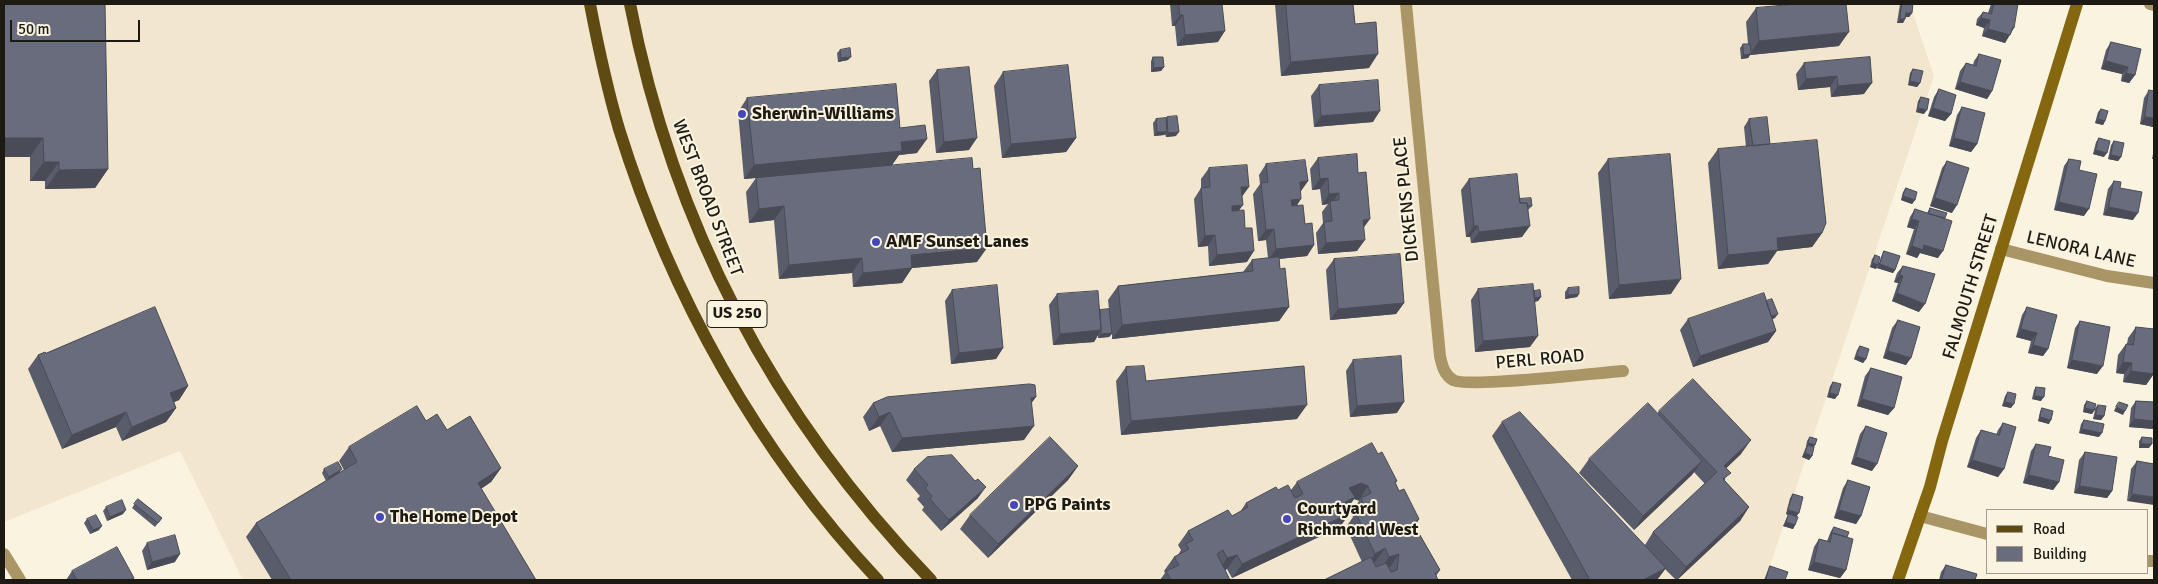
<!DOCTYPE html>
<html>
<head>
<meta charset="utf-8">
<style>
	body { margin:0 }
	#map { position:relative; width:2158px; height:584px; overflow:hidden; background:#faf3e0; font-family:Signika,sans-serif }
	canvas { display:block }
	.frame { position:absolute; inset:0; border:5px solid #1d1a14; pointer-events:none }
	.legend { position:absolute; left:1986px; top:509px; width:162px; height:65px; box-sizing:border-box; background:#faf3e0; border:1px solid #a29c8e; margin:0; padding:6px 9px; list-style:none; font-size:15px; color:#1d1a14 }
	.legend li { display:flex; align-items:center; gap:10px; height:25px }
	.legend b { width:25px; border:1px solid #a29c8e }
	.scale { position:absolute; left:10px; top:20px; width:130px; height:22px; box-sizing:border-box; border:2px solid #1d1a14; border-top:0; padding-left:6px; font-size:15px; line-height:18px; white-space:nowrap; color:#1d1a14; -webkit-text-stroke:4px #faf3e0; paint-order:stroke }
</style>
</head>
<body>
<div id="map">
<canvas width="2158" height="584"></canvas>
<div class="frame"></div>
<ul class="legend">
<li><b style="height:6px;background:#5f4a11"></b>Road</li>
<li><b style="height:14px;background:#686c7c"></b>Building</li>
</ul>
<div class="scale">50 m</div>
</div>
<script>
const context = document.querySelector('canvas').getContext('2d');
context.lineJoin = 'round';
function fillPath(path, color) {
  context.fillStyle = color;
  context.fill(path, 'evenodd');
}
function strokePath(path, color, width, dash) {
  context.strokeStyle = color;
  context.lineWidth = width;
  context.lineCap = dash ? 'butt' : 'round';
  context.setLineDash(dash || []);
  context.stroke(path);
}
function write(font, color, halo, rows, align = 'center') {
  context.font = font + ' Signika,sans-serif';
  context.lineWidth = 4;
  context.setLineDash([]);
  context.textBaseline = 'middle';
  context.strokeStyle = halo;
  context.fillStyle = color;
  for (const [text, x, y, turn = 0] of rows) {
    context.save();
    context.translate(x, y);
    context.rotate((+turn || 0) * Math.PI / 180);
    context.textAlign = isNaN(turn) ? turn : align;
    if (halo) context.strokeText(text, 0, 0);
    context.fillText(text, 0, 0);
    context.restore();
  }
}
const built = new Path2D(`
	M4,4H1910L1934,76L1765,580H243L180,451L4,522Z`);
const street = new Path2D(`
	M1406,4L1440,356C1442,365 1444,375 1453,380C1466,388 1597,373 1623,371
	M2150,4L2154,5
	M2001,249L2107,276L2154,283
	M1920,516L1987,534
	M4,554L20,580
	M2147,561H2154`);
const secondary = new Path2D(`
	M1898,580L1930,487L1942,441L2077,4`);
const primary = new Path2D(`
	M590,4C598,46 607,88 619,129C671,296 758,452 878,580
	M630,4C673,225 775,418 931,580`);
const wall = new Path2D(`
	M4,4L108,169L95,188L45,189V181H30V157Z
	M1170,4H1222L1218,42L1177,46L1175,26H1172Z
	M1275,4H1353L1355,24L1369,68L1281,76Z
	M1900,4H1913L1912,13L1909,17H1906L1903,23H1897Z
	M1991,4H2018L2011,32L2005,43L1982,36L1984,28L1976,25L1977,19L1983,12L1988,13Z
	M1756,8L1839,46L1750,55L1748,58L1741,59L1740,48L1743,44H1748L1746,22Z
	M2111,42L2135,75L2129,83L2121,81L2122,74L2101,69L2106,50Z
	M840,50L848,60L838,62L837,53Z
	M1979,54L1992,91L1987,99L1955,89L1960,71L1966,63L1973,65L1974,61Z
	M1153,57L1164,67L1161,71L1151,72V61Z
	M1870,57L1864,94L1831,97L1830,87L1798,90L1796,74L1804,63Z
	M1913,69L1920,83L1917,87L1908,85L1910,73Z
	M937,70L969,150L936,153L929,81Z
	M1003,72L1076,138L1066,152L1002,158L994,86Z
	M1319,85L1373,122L1314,127L1311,96Z
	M1939,89L1951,114L1945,121L1928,116L1934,97Z
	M2149,90L2153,127L2140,124L2144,98Z
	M1921,97L1924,114L1916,112L1918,101Z
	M747,98L900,128L917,153L899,155L892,165L977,262L912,268L902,283L853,287L852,273L779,279L774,220L749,223L746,192L756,178L744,179L738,112Z
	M1962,107L1977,144L1971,152L1949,146L1957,115Z
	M2101,109L2105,121L2103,125L2095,123L2098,112Z
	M1167,117L1176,136L1166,137L1165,134L1164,135L1154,136L1153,123L1156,119L1166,118Z
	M1749,119L1770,144L1822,233L1812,247L1777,251L1768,264L1718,269L1708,163L1718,149L1746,147L1744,127Z
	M2099,138L2104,157L2093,154L2096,142Z
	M2114,141L2121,157L2118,161L2108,159L2111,145Z
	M2154,149V159H2152Z
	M1318,158L1364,229L1357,251L1318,254L1316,233L1323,223L1322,212L1328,204L1322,205L1320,189L1312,190L1310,169Z
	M1608,159L1671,294L1609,299L1598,173Z
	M2069,159L2079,170L2084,216L2054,210L2064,166Z
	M1947,161L1952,213L1930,206L1942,168Z
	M1266,164L1308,181L1301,191L1297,205L1314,245L1307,256L1279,259L1280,269L1289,307L1279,321L1112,339V334L1109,337L1098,338V335L1094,342L1053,345L1049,305L1057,294L1100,310L1109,309L1108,300L1118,286L1243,272L1252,260L1268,258L1266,240L1258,241L1253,194L1260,184L1259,175Z
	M1209,168L1242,197L1239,211L1247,262L1209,266L1208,246L1198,247L1194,199L1201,188V179Z
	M1469,179L1519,199L1532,206L1528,210L1522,237L1471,243L1470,237H1466L1461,190Z
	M2114,181L2120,188L2133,220L2103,215L2108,189Z
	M1906,188L1915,200L1912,204L1901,200L1903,192Z
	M1930,208L1945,218L1938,258L1920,253L1917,258L1906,254L1914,229L1907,227L1910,217L1915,209L1927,213Z
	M1884,251L1895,270L1893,273L1877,268L1878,265L1876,269L1870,267L1872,259L1875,255L1879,263L1882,255Z
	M1334,259L1404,303L1396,314L1330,320L1326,270Z
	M1903,266L1919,312L1892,301L1898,283L1894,282L1897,273Z
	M1568,288L1579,294L1577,297L1565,299V292Z
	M1478,289L1534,291L1541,297L1538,301L1535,302L1530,347L1475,352L1471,300Z
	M952,290L1003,348L996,359L951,364L945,301Z
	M1766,301L1775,318L1772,319L1776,331L1768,342L1693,367L1680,330L1688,319Z
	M2027,307L2048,349L2043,356L2028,353L2031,341L2016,337L2022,315Z
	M1898,320L1906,365L1883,358L1892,328Z
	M2080,321L2097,374L2067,368L2075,328Z
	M2136,327L2153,375L2146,385L2123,382L2124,374L2116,373L2118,355L2126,344H2127L2128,338Z
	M1860,346L1866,359L1863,363L1854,359L1857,350Z
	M46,353L188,386L179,400L174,402L176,408L166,422L122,441L116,427L62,449L28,369L38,355Z
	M1353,360L1397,413L1350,417L1346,371Z
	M1126,367L1146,381L1297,419L1121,435L1116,381Z
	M1871,368L1894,408L1888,415L1857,406L1865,376Z
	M1833,382L1835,399L1827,397L1830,386Z
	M2036,387L2041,401L2032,399L2034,390Z
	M2008,392L2011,408L2002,406L2005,396Z
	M2087,401L2095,408L2098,405L2104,416L2101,420L2093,419L2095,410L2092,414L2083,412L2084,405Z
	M2136,401L2154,402V429L2129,427L2131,408Z
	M873,403H1032L1024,440L892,452L880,426L869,431L863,417Z
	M2042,408L2049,424L2038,421L2040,412Z
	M1659,411L1741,454L1726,468L1725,481L1749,507L1740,521L1677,580H1676L1665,569L1657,580H1572L1492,436L1502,422L1645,545L1653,532L1705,484L1694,472L1634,530L1579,473L1589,459L1657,414Z
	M2084,420L2099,437L2079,433L2081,424Z
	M426,421L447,430L501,468L491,482L481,489L536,580H272L246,537L256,523L326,481L322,473L324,469L340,473L344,470L339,461L349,447Z
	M2003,423L2004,469L1998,477L1967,467L1976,438L1981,430L1996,435L1998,430Z
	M1866,426L1872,471L1851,464L1860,434Z
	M1810,437L1815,445L1814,447L1812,456L1809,460L1802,457L1806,447L1807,441Z
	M2142,437L2149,448H2139V441Z
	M2036,444L2048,456L2059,482L2053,490L2023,483L2031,451Z
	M2085,452L2112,491L2107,498L2074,493L2079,460Z
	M1378,454L1397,481L1395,484L1399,491L1419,519L1415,526L1440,570L1436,576L1324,580L1362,562L1346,527L1353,517L1351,512L1359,501L1354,499L1348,508L1340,527L1232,578L1227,569L1225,570L1230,580H1160L1165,573L1164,571L1174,557L1178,555L1181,550L1178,545L1188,531L1232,516L1240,512L1246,503L1278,490H1291L1297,482Z
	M2137,461L2154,464L2127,501L2131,469Z
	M1078,466L1068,480L988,558L960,529L970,515Z
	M914,469L978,498L941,531L922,510L924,507L917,499L920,496L906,480Z
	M1848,480L1861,516L1856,524L1834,518L1843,488Z
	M1793,494L1796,516L1795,525L1793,529L1783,526L1788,515L1786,514L1790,498Z
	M138,499L162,518L155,527L132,508Z
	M106,507L123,514L107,521L103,511Z
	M87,519L99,530L90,534L84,523Z
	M1834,527L1847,537L1846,570L1840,578L1808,570L1814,547L1819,539L1827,541L1831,531Z
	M147,543L175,562L147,570L142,551Z
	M1946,565L1975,580H1939L1941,572Z
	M1770,566L1785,580H1764L1768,570Z
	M72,571L134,578L133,580H66Z`);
const shadedWall = new Path2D(`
	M1906,13H1912L1909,17H1904Z
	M1180,15H1183L1175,26H1172Z
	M1981,18L1990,20L1984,28L1976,25Z
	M1900,19H1905L1903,23H1897Z
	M2013,27L2014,28L2005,43L1982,36L1988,29Z
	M1225,31L1218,42L1177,46L1185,35Z
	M1849,32L1839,46L1750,55L1748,58L1741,59L1744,55L1750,54L1759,41Z
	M1378,54L1369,68L1281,76L1291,62Z
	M851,57L848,60L838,62L841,58Z
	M2106,61L2128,67L2122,74L2101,69Z
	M1164,67L1161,71L1151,72L1154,68Z
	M2126,73L2135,75L2129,83L2121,81Z
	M1837,76L1830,87L1798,90L1806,79Z
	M1910,81L1920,83L1917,87L1908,85Z
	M1960,82L1992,91L1987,99L1955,89Z
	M1872,83L1864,94L1831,97L1838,86Z
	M1918,108L1927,110L1924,114L1916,112Z
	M1933,108L1951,114L1945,121L1928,116Z
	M1380,111L1373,122L1314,127L1321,116Z
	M2145,117L2154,118V125L2153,127L2140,124Z
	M2098,119L2105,121L2103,125L2095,123Z
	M1157,132H1167L1164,135L1154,136Z
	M1179,132L1176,136L1166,137L1168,133Z
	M4,138H43L30,157H4Z
	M977,138L969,150L936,153L944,142Z
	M1076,138L1066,152L1002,158L1011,144Z
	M1954,138L1977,144L1971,152L1949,146Z
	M927,139L917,153L899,155L892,165L744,179L754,165L901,142Z
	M2096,150L2107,153L2104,157L2093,154Z
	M2111,155L2121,157L2118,161L2108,159Z
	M44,162H59L45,181H30Z
	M108,169L95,188L45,189L59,170Z
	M1328,178L1320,189L1312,190L1320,179Z
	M1308,181L1300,192V182Z
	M1241,187H1249L1241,198Z
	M1339,193L1331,204L1330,201L1328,204L1322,205L1329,194Z
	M1903,196L1915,200L1912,204L1901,200Z
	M1935,198L1957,205L1952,213L1930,206Z
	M1301,199L1294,210L1284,211L1291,200Z
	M2059,202L2089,209L2084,216L2054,210Z
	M1243,205L1235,216L1224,217L1232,206Z
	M784,206L774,220L749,223L759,209Z
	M2109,207L2138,213L2133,220L2103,215Z
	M1370,219L1362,230L1363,220Z
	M1912,219L1919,221L1914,229L1907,227Z
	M1474,226H1478L1470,237H1466Z
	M1530,226L1522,237L1471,243L1479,232Z
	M1274,229L1266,240L1258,241L1266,230Z
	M1822,233L1812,247L1777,251L1768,264L1718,269L1728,255L1777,238Z
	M1215,235L1208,246L1198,247L1205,236Z
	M1365,240L1357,251L1318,254L1326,243Z
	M1314,245L1307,256L1268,260L1276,249Z
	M1924,245L1943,251L1938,258L1920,253L1917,258L1906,254L1912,246Z
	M987,248L977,262L901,269L911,255Z
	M1254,251L1247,262L1209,266L1217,255Z
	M862,258L852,273L779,279L789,265Z
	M1873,263L1878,265L1876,269L1870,267Z
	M1880,264L1895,270L1893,273L1877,268Z
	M912,268L902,283L853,287L863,273Z
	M1900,275L1903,276L1898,283L1894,282Z
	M1681,279L1671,294L1609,299L1619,285Z
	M1897,293L1925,304L1919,312L1892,301Z
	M1579,294L1577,297L1565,299L1568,295Z
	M1541,297L1538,301L1528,302L1531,298Z
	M1404,303L1396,314L1330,320L1338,309Z
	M1289,307L1279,321L1112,339L1122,325Z
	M1778,314L1775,318L1764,322L1767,318Z
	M2021,329L2037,333L2031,341L2016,337Z
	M1101,330L1094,342L1053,345L1060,334Z
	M1776,331L1768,342L1693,367L1700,356Z
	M1112,333L1109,337L1098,338L1101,334Z
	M1538,336L1530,347L1475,352L1483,341Z
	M2033,345L2048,349L2043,356L2028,353Z
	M1003,348L996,359L951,364L959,353Z
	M1888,351L1911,358L1906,365L1883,358Z
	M1857,356L1866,359L1863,363L1854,359Z
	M2072,360L2103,366L2097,374L2067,368Z
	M2123,362L2132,363L2124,374L2116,373Z
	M2154,365V375H2153L2146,385L2123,382L2131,371Z
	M188,386L179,400L160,408L170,393Z
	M1830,393L1838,395L1835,399L1827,397Z
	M2035,396L2044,397L2041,401L2032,399Z
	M1036,397L1026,411L1031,398Z
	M1862,399L1894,408L1888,415L1857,406Z
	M1404,402L1397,413L1350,417L1357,406Z
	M2005,402L2014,404L2011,408L2002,406Z
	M1307,405L1297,419L1121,435L1131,421Z
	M2116,407L2125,411L2123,415L2114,411Z
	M176,408L166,422L122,441L132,427Z
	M2085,408L2094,410L2092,414L2083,412Z
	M126,412L116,427L62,449L72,435Z
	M890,412L880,426L869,431L879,417Z
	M2096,415L2104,416L2101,420L2093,419Z
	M2040,417L2051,420L2049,424L2038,421Z
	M2134,419L2154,421V429L2129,427Z
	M1034,426L1024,440L892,452L902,438Z
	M2082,429L2102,433L2099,437L2079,433Z
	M1751,440L1741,454L1714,480L1724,466Z
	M1808,443L1815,445L1812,449L1808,445L1806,447Z
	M2141,444H2152L2149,448H2139Z
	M1805,453L1812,456L1809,460L1802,457Z
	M1856,457L1877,464L1872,471L1851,464Z
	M1972,460L2004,469L1998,477L1967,467Z
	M1702,461L1692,475L1634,530L1643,516Z
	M1078,466L1068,480L988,558L998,544Z
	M501,468L491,482L468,497L478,483Z
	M342,469L339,473L326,481L329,477Z
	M2029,475L2059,482L2053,490L2023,483Z
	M1361,483L1368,486L1359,500L1354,499L1345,511L1335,516L1349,488Z
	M2080,486L2112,491L2107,498L2074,493Z
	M986,487L978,498L941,531L949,520Z
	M2132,494L2154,497V505L2127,501Z
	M1749,507L1740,521L1677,580L1686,567Z
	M126,510L123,514L107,521L110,517Z
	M1788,510L1799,513L1796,517L1786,514Z
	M1839,510L1861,516L1856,524L1834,518Z
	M1350,513L1340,527L1232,578L1242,564Z
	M1419,519L1410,534L1413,523Z
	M1786,522L1795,525L1793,529L1783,526Z
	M102,526L99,530L90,534L93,530Z
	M1385,548L1375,562L1365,568L1375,554Z
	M180,554L175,562L147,570L152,562Z
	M1399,554L1389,568L1379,571L1389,557Z
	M1237,555L1227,569L1217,573L1227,558Z
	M1814,562L1846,570L1840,578L1808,570Z
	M1666,568L1657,580H1643Z`);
const building = new Path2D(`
	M4,4H105L108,169L59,170V162H44L43,138H4Z
	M1179,4H1222L1225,31L1185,35L1183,15H1180Z
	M1286,4H1353L1355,24L1376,22L1378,54L1291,62Z
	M1797,4H1846L1849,32L1759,41L1756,8Z
	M1902,4H1913L1912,13H1906L1905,19H1900Z
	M1994,4H2018L2014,28L2013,27L2010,35L1988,29L1990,20L1981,18L1983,12L1991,14Z
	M2111,42L2141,49L2135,75L2126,73L2128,67L2106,61Z
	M1743,44H1750L1751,54L1744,55Z
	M850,48L851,57L841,58L840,50Z
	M1979,54L2001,60L1992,91L1960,82L1966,63L1976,66Z
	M1153,57H1163L1164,67L1154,68Z
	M1870,57L1872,83L1838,86L1837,76L1806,79L1804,63Z
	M1068,65L1076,138L1011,144L1003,72Z
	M969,67L977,138L944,142L937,70Z
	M1913,69L1923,71L1920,83L1910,81Z
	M1378,80L1380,111L1321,116L1319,85Z
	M896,84L900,128L925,125L927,139L901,142L902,151L754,165L747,98Z
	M1939,89L1956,95L1951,114L1933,108Z
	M2149,90L2154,91V118L2145,117Z
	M1921,97L1929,99L1927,110L1918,108Z
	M1962,107L1985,113L1977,144L1954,138Z
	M2101,109L2108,111L2105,121L2098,119Z
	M1177,116L1179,132L1168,133L1167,117Z
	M1767,117L1770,144L1753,146L1749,119Z
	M1166,118L1167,132H1157L1156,119Z
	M2099,138L2110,141L2107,153L2096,150Z
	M1817,140L1826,223L1822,233L1777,238L1778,250L1728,255L1718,149Z
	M2114,141L2124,143L2121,157L2111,155Z
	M1357,154L1358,173L1366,172L1370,219L1363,220L1365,240L1326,243L1324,222L1332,221L1330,201L1339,200V193L1329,194L1328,178L1320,179L1318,158Z
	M1670,154L1681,279L1619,285L1608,159Z
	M972,158L973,169L980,168L987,248L911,255L912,268L863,273L862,258L789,265L784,206L759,209L756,178Z
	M2069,159L2081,161L2079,170L2097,174L2089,209L2059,202Z
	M1305,160L1308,181L1300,182L1301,199L1291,200L1292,206L1303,205L1305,224L1312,223L1314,245L1276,249L1274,229L1266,230L1261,183L1268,182L1266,164Z
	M1947,161L1969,168L1957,205L1935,198Z
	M1247,165L1249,187H1241L1243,205L1232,206V211L1244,210L1245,228H1252L1254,251L1217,255L1215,235L1205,236L1201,188L1210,187L1209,168Z
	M1517,174L1520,203H1527L1530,226L1479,232L1478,226H1474L1469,179Z
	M2114,181L2121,182L2120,188L2142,192L2138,213L2109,207Z
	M1906,188L1917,192L1915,200L1903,196Z
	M1531,198L1532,206H1528L1527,203H1520L1519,199Z
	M1930,208L1947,213L1945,218L1929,214Z
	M1915,209L1952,221L1943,251L1924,245L1923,250L1912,246L1919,221L1912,219Z
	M1884,251L1900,256L1895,270L1880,264Z
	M1400,254L1404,303L1338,309L1334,259Z
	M1875,255L1880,257L1878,265L1873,263Z
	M1279,257L1280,269L1285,268L1289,307L1122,325L1118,286L1253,271L1252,260Z
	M1903,266L1935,274L1925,304L1897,293L1903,276L1900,275Z
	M1533,284L1538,336L1483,341L1478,289Z
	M997,285L1003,348L959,353L952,290Z
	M1579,287V294L1568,295V288Z
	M1540,290L1541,297L1535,298L1534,291Z
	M1098,291L1101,330L1060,334L1057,294Z
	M1764,293L1776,331L1700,356L1688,319Z
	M1772,299L1778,314L1771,316L1766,301Z
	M155,307L188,386L170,393L176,408L132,427L126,412L72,435L38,355L45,352L46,353Z
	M2027,307L2057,315L2048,349L2033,345L2037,333L2021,329Z
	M1109,309L1112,333L1101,334V330L1100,310Z
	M1898,320L1920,327L1911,358L1888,351Z
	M2080,321L2110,327L2103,366L2072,360Z
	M2136,327L2154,329V374L2131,371L2132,363L2123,362L2126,344L2133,345Z
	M1860,346L1869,349L1866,359L1857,356Z
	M1401,356L1404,402L1357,406L1353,360Z
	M1144,366L1146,381L1304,366L1307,405L1131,421L1126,367Z
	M1871,368L1902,377L1894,408L1862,399Z
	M1693,379L1751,440L1724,466L1731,473L1723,479L1749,507L1686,567L1653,532L1717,472L1659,411Z
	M1833,382L1841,384L1838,395L1830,393Z
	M1030,384L1035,385L1036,397L1031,398L1034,426L902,438L890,412L879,417L873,403L887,397Z
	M2036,387L2045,388L2044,397L2035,396Z
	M2008,392L2016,394L2014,404L2005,402Z
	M2087,401L2096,404L2094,410L2085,408Z
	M2136,401L2154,402V421L2134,419Z
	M2119,402L2128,405L2125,411L2116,407Z
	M1648,403L1702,461L1643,516L1589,459Z
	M2098,405L2106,406L2104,416L2096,415Z
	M417,406L426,421L437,414L447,430L470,416L501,468L478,483L536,580H291L256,523L357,462L349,447Z
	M2042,408L2053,411L2051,420L2040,417Z
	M1520,412L1666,568L1643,580H1590L1502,422Z
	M2084,420L2104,424L2102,433L2082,429Z
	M2003,423L2016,427L2004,469L1972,460L1981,430L1999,435Z
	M1866,426L1887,433L1877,464L1856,457Z
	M1050,437L1078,466L998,544L970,515Z
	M1810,437L1817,439L1815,445L1808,443Z
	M2142,437L2152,438V444H2141Z
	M1372,443L1378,454L1382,452L1397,481L1395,482L1399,491L1404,489L1419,519L1413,523L1440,570L1435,573L1438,580H1324L1371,557L1376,567L1386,563L1391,572L1397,570L1399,554L1389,557L1385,548L1375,554L1356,513L1365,508L1361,498L1371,493L1368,486L1361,483L1349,488L1355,497L1345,502L1350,513L1242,564L1237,555L1227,558L1223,550L1217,554L1230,580H1171L1166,571L1179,565L1174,557L1189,549L1186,544L1193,540L1188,531L1228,510L1232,516L1248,507L1246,503L1276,487L1278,490L1288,485L1295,498L1303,494L1297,482Z
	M2036,444L2051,447L2048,456L2064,460L2059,482L2029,475Z
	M1808,445L1814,447L1812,456L1805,453Z
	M2085,452L2117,457L2112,491L2080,486Z
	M952,455L975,481L978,479L986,487L949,520L930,499L932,496L925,488L928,485L914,469L927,457Z
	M2137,461L2154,464V497L2132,494Z
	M338,462L342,469L329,477L324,469Z
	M1848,480L1870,487L1861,516L1839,510Z
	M1793,494L1803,497L1799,513L1788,510Z
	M138,499L162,518L158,523L134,504Z
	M122,500L126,510L110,517L106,507Z
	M1789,514L1798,517L1795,525L1786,522Z
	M96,515L102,526L93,530L87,519Z
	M1834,527L1849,532L1847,537L1832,533L1831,535Z
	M1832,533L1853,539L1846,570L1814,562L1819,539L1830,542Z
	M175,535L180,554L152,562L147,543Z
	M117,547L134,578L130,580H101L100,579L97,580H77L72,571Z
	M1946,565L1977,574L1975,580H1942Z
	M1770,566L1788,572L1785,580H1766Z`);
const markers = [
	[742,114,5,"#4547bc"],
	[876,242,5,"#4547bc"],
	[1014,505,5,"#4547bc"],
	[380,517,5,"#4547bc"],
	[1287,519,5,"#4547bc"]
];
const shields = [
	[737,314,60]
];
const shieldNames = [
	["US 250",737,314]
];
const poiNames = [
	["Sherwin-Williams",752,114],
	["AMF Sunset Lanes",886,242],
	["PPG Paints",1024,505],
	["Courtyard",1297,509],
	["Richmond West",1297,530],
	["The Home Depot",390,517]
];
const streetNames = [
	["WEST BROAD STREET",707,198,69],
	["DICKENS PLACE",1407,199,-96],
	["LENORA LANE",2081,250,13],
	["FALMOUTH STREET",1971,287,-73],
	["PERL ROAD",1540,360,-5]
];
fillPath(built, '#f2e7ce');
strokePath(street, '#a99566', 12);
strokePath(secondary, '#856710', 12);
strokePath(primary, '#5f4a11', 12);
fillPath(wall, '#595d6b');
fillPath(shadedWall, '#494c57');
fillPath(building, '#686c7c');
strokePath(building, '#494c57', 1);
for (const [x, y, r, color] of markers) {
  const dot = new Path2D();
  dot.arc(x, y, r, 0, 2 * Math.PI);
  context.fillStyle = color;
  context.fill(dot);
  strokePath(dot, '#faf3e0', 2);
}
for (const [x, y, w] of shields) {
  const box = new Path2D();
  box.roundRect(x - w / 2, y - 13.5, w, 27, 4);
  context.fillStyle = '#faf3e0';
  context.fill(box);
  strokePath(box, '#1d1a14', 1);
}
write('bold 16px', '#1d1a14', null, shieldNames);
write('bold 18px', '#1d1a14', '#faf3e0', poiNames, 'left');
write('18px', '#1d1a14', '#faf3e0', streetNames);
</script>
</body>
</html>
